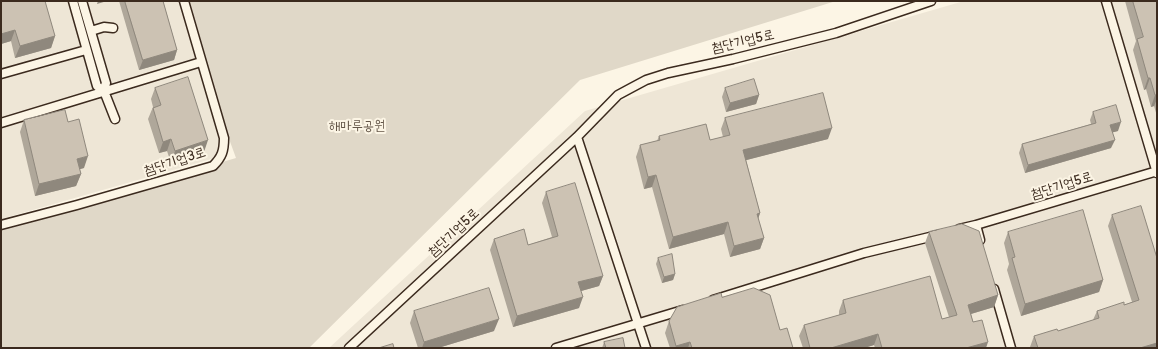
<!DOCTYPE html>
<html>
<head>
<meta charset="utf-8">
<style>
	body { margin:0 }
	#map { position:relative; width:1158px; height:349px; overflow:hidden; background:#fcf5e5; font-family:Pangolin,sans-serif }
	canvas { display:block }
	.frame { position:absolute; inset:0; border:2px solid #3b2a1e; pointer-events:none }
</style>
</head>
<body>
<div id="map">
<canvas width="1158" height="349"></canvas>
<div class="frame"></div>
</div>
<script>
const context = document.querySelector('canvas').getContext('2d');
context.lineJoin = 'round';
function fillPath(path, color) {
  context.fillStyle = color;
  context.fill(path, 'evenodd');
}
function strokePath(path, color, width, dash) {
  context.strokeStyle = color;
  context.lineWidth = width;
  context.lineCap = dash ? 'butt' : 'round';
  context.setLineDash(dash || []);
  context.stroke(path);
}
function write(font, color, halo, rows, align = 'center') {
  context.font = font + ' Pangolin,"Poor Story",sans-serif';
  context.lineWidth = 4;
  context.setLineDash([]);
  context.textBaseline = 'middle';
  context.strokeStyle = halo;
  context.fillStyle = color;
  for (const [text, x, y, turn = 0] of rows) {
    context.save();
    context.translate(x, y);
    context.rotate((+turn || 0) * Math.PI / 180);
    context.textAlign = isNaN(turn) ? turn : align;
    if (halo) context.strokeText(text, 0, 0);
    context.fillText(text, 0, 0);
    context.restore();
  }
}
const built = new Path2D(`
	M1,1H180L222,148L215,158L1,219Z
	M964,1H1157V348H329L585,111Z`);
const green = new Path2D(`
	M185,1H836L580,80L309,348H1V227L236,158L201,62Z`);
const street = new Path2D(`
	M73,1L97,86L103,91L106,83L82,1
	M1106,1L1157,173
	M91,31L104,27L113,28
	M1,74L86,50
	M104,91L115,119
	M1,123L201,62
	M577,137L646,348
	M1,225L77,205L213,166C222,157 224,151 224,138L184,1
	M976,225L1157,171
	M959,229L976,225L980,240
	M994,289L1011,348
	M713,300L864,253L938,235
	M349,348L577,137L618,95L631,88L646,80L668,73L733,59L836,33L931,1
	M556,348L683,310`);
const wall = new Path2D(`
	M1,1L55,36L51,48L15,58L11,41L1,44Z
	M119,1H163L177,50L174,60L139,70Z
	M1125,1H1157V116L1154,106L1151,107L1146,89L1144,90L1133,50L1136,41Z
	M155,88L204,152L171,163L167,151L159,153L148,119L153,107L151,99Z
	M725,88L759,95L756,104L726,112L722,97Z
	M1093,112L1118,131L1112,132L1111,148L1025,173L1019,153L1022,144L1091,124L1090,120Z
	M725,118L828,139L746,160L760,213L758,219L764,238L760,249L730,257L724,234L669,249L652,187L644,189L636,157L640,145L657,141L659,136L710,140L723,137L721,129Z
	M24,120L68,122L84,168L79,169L81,174L76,186L35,196L20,132Z
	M546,192L603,276L599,286L581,291L579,308L513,327L490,250L494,239L528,245L552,237L542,203Z
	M1112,215L1157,348H1031L1030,347L1034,336L1058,331L1093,320L1097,311L1124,305L1132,302L1108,226Z
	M929,232L998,295L994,307L971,314L973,322L986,348H875L874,345L864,348H803L799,336L804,325L839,315V311L843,300L942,319L949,317L925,243Z
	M1008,232L1103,280L1099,292L1021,316L1007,270L1009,264L1004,243Z
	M658,258L675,274L673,280L662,283L656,264Z
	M722,297L780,330L793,348H670L665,333L669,321Z
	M414,311L494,331L438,348H418L410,323Z
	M604,342L625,348H602Z`);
const shadedWall = new Path2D(`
	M98,1H107L97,4Z
	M15,30L11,41L1,44V34Z
	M55,36L51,48L15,58L20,46Z
	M177,50L174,60L139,70L143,60Z
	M1148,78H1150L1146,89L1144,90Z
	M759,95L756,104L726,112L730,103Z
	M1155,95H1157V99L1154,106L1151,107Z
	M1121,122L1118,131L1107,134L1110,125Z
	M832,128L828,139L739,162L743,150Z
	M171,139L167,151L159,153L163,142Z
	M208,140L204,152L171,163L175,151Z
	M1115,140L1111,148L1025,173L1028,165Z
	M88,156L84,168L73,171L77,159Z
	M81,174L76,186L35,196L39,184Z
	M656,175L652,187L644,189L648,177Z
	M760,213L756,225L757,214Z
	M728,222L724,234L669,249L673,237Z
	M764,238L760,249L730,257L734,246Z
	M675,274L673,280L662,283L664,277Z
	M603,276L599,286L574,293L578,282Z
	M1103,280L1099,292L1021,316L1025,304Z
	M998,295L994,307L964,316L968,305Z
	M583,297L579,308L513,327L517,316Z
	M499,319L494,331L438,348H422L424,342Z
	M878,334L874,345L864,348H831Z
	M690,342L688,348H675L676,346Z
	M988,342L986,348H966Z
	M1157,343V348H1140Z`);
const building = new Path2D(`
	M1,1H45L55,36L20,46L15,30L1,34Z
	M125,1H163L177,50L143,60Z
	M1133,1H1157V95H1155L1150,78H1148L1137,39L1143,37Z
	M188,77L208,140L175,151L171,139L163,142L153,108L161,105L155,88Z
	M754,79L759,95L730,103L725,88Z
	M823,93L832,128L743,150L760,213L757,214L764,238L734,246L728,222L673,237L656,175L648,177L640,145L660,140L659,136L706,124L710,140L730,135L725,118Z
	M1116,105L1121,122L1110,125L1115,140L1028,165L1022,144L1096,123L1093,112Z
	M65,110L68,122L79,119L88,156L77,159L81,174L39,184L24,120Z
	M575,183L603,276L578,282L583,297L517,316L494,239L524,229L528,245L558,236L546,192Z
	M1141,206L1157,258V343L1140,348H1038L1034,336L1057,329L1058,331L1099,318L1097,311L1124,302V305L1139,300L1112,215Z
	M1083,210L1103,280L1025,304L1012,258L1015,257L1008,232Z
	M962,224L979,231L998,295L968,305L973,322L982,320L988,342L966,348H882L878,334L831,348H810L804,325L846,313L843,300L930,276L942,319L957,315L929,232Z
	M672,254L675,274L664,277L658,258Z
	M489,288L499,319L424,342L414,311Z
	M754,288L770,295L780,330L787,328L793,348H692L690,342L676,346L669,321L677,307L721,293L722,297Z
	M623,338L625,348H606L604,342Z
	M393,344L394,348H379Z`);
const streetNames = [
	["첨단기업5로",743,42,-13],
	["첨단기업3로",175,162,-18],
	["첨단기업5로",1062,186,-17],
	["첨단기업5로",454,233,-43]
];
const parkNames = [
	["해마루공원",357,126]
];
fillPath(built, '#eee6d6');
fillPath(green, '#e0d8c8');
strokePath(street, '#3b2a1e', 11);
strokePath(street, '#fcf5e5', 8);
fillPath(wall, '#afa79a');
fillPath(shadedWall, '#8f887d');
fillPath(building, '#ccc2b3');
strokePath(building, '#8f887d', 1);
write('14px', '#3b2a1e', '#fcf5e5', streetNames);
write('14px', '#645648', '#fcf5e5', parkNames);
</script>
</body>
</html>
